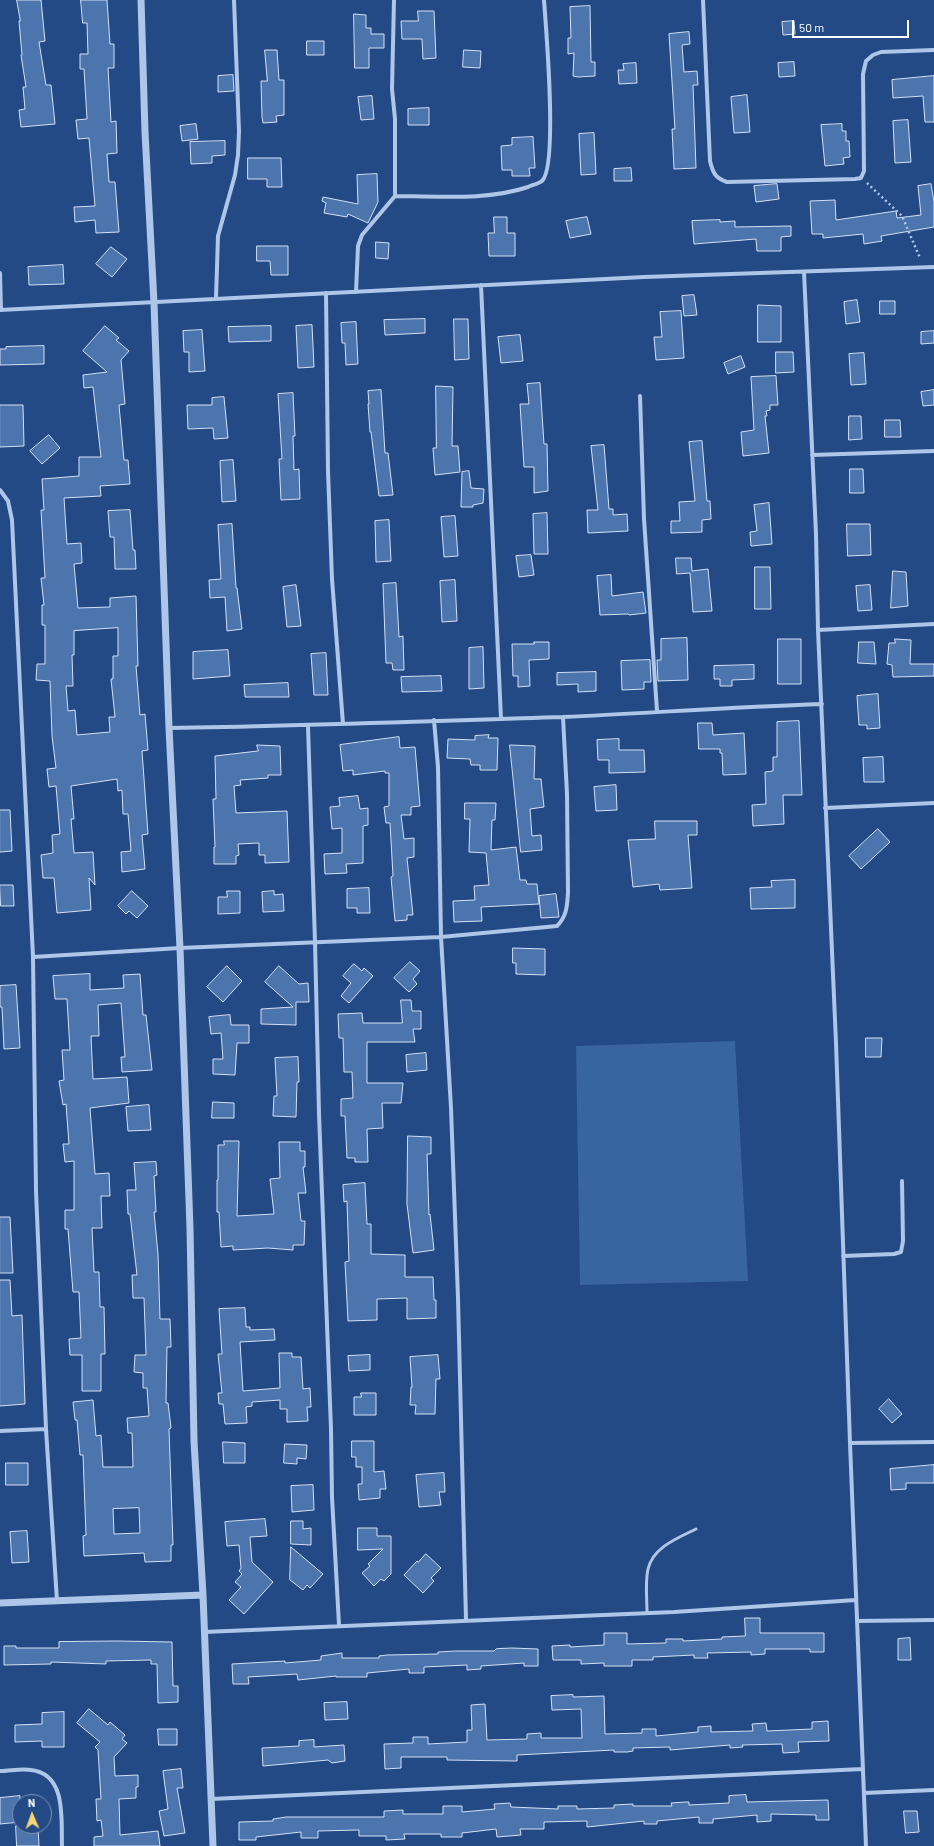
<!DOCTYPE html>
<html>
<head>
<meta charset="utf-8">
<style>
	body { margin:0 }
	#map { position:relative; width:934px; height:1846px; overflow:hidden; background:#244a85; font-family:Barlow,sans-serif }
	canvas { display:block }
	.north { position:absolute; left:12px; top:1794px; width:40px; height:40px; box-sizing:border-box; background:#244a85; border:1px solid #7c92b6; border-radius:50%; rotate:358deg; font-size:11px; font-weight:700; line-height:16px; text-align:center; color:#fff }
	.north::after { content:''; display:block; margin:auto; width:14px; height:18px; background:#f3d372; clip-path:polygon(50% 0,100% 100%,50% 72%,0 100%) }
	.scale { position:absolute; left:792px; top:20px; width:117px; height:18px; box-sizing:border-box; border:2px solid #fff; border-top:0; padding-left:5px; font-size:12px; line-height:14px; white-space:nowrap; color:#fff; -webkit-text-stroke:3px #244a85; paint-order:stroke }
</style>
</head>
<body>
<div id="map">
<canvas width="934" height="1846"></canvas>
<div class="north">N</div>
<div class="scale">50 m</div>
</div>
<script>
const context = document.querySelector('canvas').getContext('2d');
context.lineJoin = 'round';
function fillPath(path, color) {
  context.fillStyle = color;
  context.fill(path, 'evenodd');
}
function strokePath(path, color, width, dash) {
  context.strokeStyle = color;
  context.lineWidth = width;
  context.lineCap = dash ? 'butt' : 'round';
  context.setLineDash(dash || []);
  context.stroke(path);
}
const green = new Path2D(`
	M735,1041L748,1281L580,1285L576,1046Z`);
const building = new Path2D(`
	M17,0H41L45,41L39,42L46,85H51L55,124L21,127L19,110L25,109L23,87H26L21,55H22L19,21H20Z
	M81,0H107L110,44H114V68H108L111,122L116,121L117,153L107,154L109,182H115L119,232L96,233L95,220L75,222L74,207L95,206L89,138L78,139L76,120L87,119L84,69H80V54H88L87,23H83Z
	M590,6L591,62H595V76L578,77L573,76L574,53L568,54V38H571L570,7Z
	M418,11H434L436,58L423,59L422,39H402L401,21H418Z
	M354,14L366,15V28H371V34H384V48H369V68H355Z
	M794,21L795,34L783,35L782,22Z
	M689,32L690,44L682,45L684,72L697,71L698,85H693L696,168L674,169L672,129H675L669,34Z
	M307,41H324V55H307Z
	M265,50H277L279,80H284V115L276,116L277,122L263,123L262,117L261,81H267Z
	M464,50L481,51L480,68L463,67Z
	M794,62L795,76L779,77L778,63Z
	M636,63L637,83L619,84L618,70H624L623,64Z
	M233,75L234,91L218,92V76Z
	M934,76V122H925L923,96L893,98L892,80Z
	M747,95L750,132L734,133L731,97Z
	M372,96L374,119L361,120L358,97Z
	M429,108V125H408V109Z
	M908,120L911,162L895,163L893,121Z
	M196,124L198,139L182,141L180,126Z
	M842,124V131H846V141H849L850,157L843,158L844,164L825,166L821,125Z
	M594,133L596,174L581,175L579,134Z
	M533,137L535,168H529L530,176H512V170H502L501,146L512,145V138Z
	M225,141V155L212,156V163L191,164L190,142Z
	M248,158H281L282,187H267V179H248Z
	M631,168L632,181H614V169Z
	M377,174L378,202L368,223L348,214L347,217L324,213L326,203L322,201L323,197L358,204L357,175Z
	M777,184L779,199L756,202L754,186Z
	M931,184L934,202V227L881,236L882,241L864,244L863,234L823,238V234H812L810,201L835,200L836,220L896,211L897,218L921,215L918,186Z
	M494,217H507V233H515V256H489L488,233H494Z
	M587,217L591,234L570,238L566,221Z
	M720,220V222L735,221V227L791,226V236L781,237V251H757L756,239L694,244L692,221Z
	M376,242L389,243L388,259L376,258Z
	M257,246H288V275H271L270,261H257Z
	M111,247L127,259L112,277L96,264Z
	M63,265L64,284L29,285L28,267Z
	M694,295L697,315L684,316L682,296Z
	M857,300L860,322L846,324L844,302Z
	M880,301H895V314H880Z
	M758,305L781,306V342H758Z
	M681,311L684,358L656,360L654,337H662L660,312Z
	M425,319V333L385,335L384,320Z
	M454,319H468L469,359L455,360Z
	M356,322L358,364L346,365L345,343H342L341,323Z
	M312,325L314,367L298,368L296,326Z
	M105,326L119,338L116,340L129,351L121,360L125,404L119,405L124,460H128L130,484L100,486L101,496L64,498L67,544L81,543L82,563L74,564L78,608L110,607V598L136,596L138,666H136L140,715L145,714L148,750L142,751L148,834L142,835L145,869L122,872L121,852L131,851L128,814H123L122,790L118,791L117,779L71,786L74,819H71L74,853L93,852L95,885L89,878L91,910L57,913L54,878H43L41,855L53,853L52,835L60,834L56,786L49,787L47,769L56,768L52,736L50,681L36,680L37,664H45V625H42V605H44L41,578H45L41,510H44L42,479L79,476V457H101L93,387L84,388L83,375L107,372L83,351ZM118,628V656H113V679H111L115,717H109L110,732L77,735L75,710L68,711L66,686H73L72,655H74V631Z
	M271,326V341L229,342L228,327Z
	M202,330L205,371L189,372V352H184L183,331Z
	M934,331V343L921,344V332Z
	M520,335L523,361L501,363L498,337Z
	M44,346V364L0,365V349H6V347Z
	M776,352H793L794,372L776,373Z
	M864,353L866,384L851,385L849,354Z
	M741,356L745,367L728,374L724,363Z
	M776,376L778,405H770V410L766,411L767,416H765L769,453L743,456L741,432L754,430L751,377Z
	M540,383L544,444H547L548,491L534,493V467H524L520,404H529L527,384Z
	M436,386L453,387L452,446H458L460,472L435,475L433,448H436Z
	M381,390L385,453H388L393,495L379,496L371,432H370L368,404H369L368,391Z
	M934,390V405L923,406L921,392Z
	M293,393L295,436H293L294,470L299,469L300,499L281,500L279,459H282L278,394Z
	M224,397L228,438L214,439L213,428L188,429L187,405H212V398Z
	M0,405H23L24,446L0,447Z
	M849,416H861L862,439L849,440Z
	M885,420H900L901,437H885Z
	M49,435L60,448L42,464L30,451Z
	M702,441L707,501H710L711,519L702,520V532L671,533V521H680L679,502L695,501L689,442Z
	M604,445L609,509H613V515L627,514L628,531L588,533L587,510H598L591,446Z
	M233,460L236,501L222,502L220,461Z
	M850,469H863L864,493H850Z
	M469,471L471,488L484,489L483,503L473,505V507H461L462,472Z
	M769,503L772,544L751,546L750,532L757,531L754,505Z
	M130,510L133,550H135L136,569H115L114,537H110L108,511Z
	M547,513L548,554H534L533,514Z
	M455,516L458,556L444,557L441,517Z
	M389,520L391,561L376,562L375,521Z
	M232,524L236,588H237L242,629L227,631L225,597L210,598L209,580L221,579L218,525Z
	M847,524H870L871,555L848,556Z
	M531,555L534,575L519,577L516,556Z
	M676,558H691L692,571L708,569L712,611L693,612L690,573L677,574Z
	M755,567H770L771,609H755Z
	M893,571L906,572L908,606L891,608Z
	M611,575L612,596L643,592L646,613L629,615L628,614L600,615L597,576Z
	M455,580L457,621L442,622L440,581Z
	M396,583L399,637L403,636L404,670H393L392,663H386L383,584Z
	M296,585L301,626L287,627L283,587Z
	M870,585L872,610L858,611L856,586Z
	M687,638L688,680L658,681L657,660H661V639Z
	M778,639H801V684H778Z
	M895,639L911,640L910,664H934V676L893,677L892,665L887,664L889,643H895Z
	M534,642H549V659L529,660L530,686L518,687V676H513L512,644H534Z
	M859,642H874L876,664L858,663Z
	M483,647L484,688L469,689V648Z
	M228,650L230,676L193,679V652Z
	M326,653L328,695H314L311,654Z
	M650,660L651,682H644V689L622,690L621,661Z
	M754,665V679L732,680V686H720V679H714V666Z
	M596,672V691L578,692V684L557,685V673Z
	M441,676L442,691L402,692L401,677Z
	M288,683L289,697H245L244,685Z
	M878,694L880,728L867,729V725H859L857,696Z
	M799,721L802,795H783L784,824L753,826L752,805L766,804L765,772L773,771V757H777V722Z
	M698,723H712L713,735L744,733L746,774L723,775L722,753H720V749H699Z
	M489,735L488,738H498L497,770H480V765H471L470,759L447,758L448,739L475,740V736Z
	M399,737L400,748L415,747L420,806L411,807V815H401L404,839L414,838V857L407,858L413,915H407V920L395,921L391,877L393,876L390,823H386L384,807L389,806V773H385V771L353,775V770L343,771L340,745Z
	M619,739V750H644L645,772L609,773V760H598L597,740Z
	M257,745L280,746L281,775H268V778L240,780L241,785L234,786L236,813L287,811L289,862L265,863V855H259V843L238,844L239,855L236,856V864H214V847H215L213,799H216L215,756L258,751Z
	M510,745L535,746L534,779H541L544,807L530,809L532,836L541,835L542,850L521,852Z
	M883,757L884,782H864L863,758Z
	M616,785L617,810L596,811L594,787Z
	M358,796L360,809L368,808V825L363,826V863L346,864L347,873L325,874L324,854L342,853V828L332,829L330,807L340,806L339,798Z
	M465,803H496L495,820H492L491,850L516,847L520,880H526L527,884H537L539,904L481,907L482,921L454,922L453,901L475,900L474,886L489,885L486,853L469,852L470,819H465Z
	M0,810H10L12,851L0,852Z
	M655,821H697V835H688L692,888L660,890L659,884L633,887L628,840L655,839Z
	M878,829L890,842L861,869L849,856Z
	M795,880V908L751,909L750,888L772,887L771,881Z
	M0,885H13L14,906H1Z
	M369,888L370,913H357V908H347V889Z
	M132,891L148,906L137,918L129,911L126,914L118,906Z
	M227,891H240V913L218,914V897H227Z
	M274,891V895L283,894L284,911L263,912L262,892Z
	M556,894L559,917L541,918L539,896Z
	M513,948L545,949V975L516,974V963H513Z
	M410,962L420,971L413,979L417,984L409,992L394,978Z
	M354,964L362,971L364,968L373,976L349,1003L341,996L351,983L343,976Z
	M227,966L242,981L223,1002L207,987Z
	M279,966L299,984L308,983L309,1002H296V1025L261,1024V1009L293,1007L265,982Z
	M90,974V990L124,988L123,975L140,974L143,1015H146L152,1070L122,1072L121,1057H125L121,1003L98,1005L99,1036H91L93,1079L127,1077L129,1103L90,1108L95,1174L109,1173L110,1196H101L102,1228H92L94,1272H99L100,1307H104L105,1354H101V1391H82V1355H70L69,1339L81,1338L79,1292H73L68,1229H65V1210H74V1161L65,1162L63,1144H69L66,1104L63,1105L59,1081L64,1080L62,1050H70L67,999H55L53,976Z
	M16,985L20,1048L4,1049L2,1007H0V986Z
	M401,1000H411L412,1011H421V1029H413L415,1042H367V1083H403L401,1103H382L383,1128L367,1129L368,1162H355V1158H347L345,1116H341V1099L353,1098L352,1072H344L343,1038H339L338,1014L362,1013L363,1023H402Z
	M230,1015L231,1025H249V1043H237L235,1075L213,1074V1059H223L221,1033L211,1034L209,1017Z
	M866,1038H882L881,1057H866Z
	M426,1053L427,1070L407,1072L406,1055Z
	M298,1057L299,1082H297L296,1117L273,1116L274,1096H277L275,1058Z
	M213,1102L234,1103V1118H212Z
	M149,1105L151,1130L128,1131L126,1107Z
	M408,1136L431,1137V1154H427L429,1215L430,1214L434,1250L413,1253L407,1204Z
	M224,1141H239L237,1216L274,1214L270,1179L280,1178L279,1142H300V1151H305V1167H303L306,1193H298L301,1221H305L304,1245H293V1250L268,1248L233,1250V1246L221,1247L219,1212H217V1180H218V1145H224Z
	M156,1162L157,1175L154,1176L156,1212H154L158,1254L160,1319H170L171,1347H167L166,1403H168L171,1428L169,1429L173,1545H171V1561L145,1562L144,1553L84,1556L83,1536L86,1535L83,1455H80L77,1420H75L73,1402L93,1400L96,1436L101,1435L103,1467H133L132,1433H128L127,1418L149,1416L147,1388H143V1373L134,1372L135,1355H146L144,1298H133L132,1275H137L130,1214H128L127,1190H136L134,1163ZM139,1508L140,1533L114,1534L113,1509Z
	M365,1183L367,1224H371V1254L405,1255V1277H433L434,1300H436V1318L407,1319V1298L377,1299V1320L348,1321L345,1262L349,1261L347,1201L344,1202L343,1185Z
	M0,1217H10L13,1273H0Z
	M0,1280H10L12,1316L22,1315L25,1404L0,1406Z
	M245,1308L246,1327H250V1330L274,1329L275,1340L240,1342L243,1391L280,1388L279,1353H292V1357H301L303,1389L310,1388L311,1407H307L308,1421L287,1422V1409H280V1400L252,1402V1406L246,1407L247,1423L225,1424L223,1404H219L218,1393H222L218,1354H222L219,1309Z
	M370,1355V1370L349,1371L348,1356Z
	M438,1355L440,1379H436L435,1414H415L416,1405H410L411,1387H412L410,1357Z
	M361,1393H376V1415H354V1397H361Z
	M889,1399L902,1414L892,1423L879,1409Z
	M352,1441H374V1472L384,1471L386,1489H380V1498L359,1500L358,1484H362V1467H356V1457H352Z
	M223,1442L245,1443V1463H224Z
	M285,1444L307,1445L306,1459L297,1458V1464L284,1463Z
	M6,1463H28V1485H6Z
	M934,1465V1483H906V1489L891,1490L890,1469Z
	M444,1473L445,1492H439L441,1505L419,1507L416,1475Z
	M313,1485L314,1510L292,1512L291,1486Z
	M265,1519L267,1536L250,1537L252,1562L273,1582L244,1614L229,1600L241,1587L235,1582L242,1574L239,1571L241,1568L239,1545L227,1546L225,1522Z
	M291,1521H303V1529L311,1528V1545L291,1544Z
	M358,1528H377V1536H391V1574L384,1581L381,1579L374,1586L362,1573L370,1566L368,1564L383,1549L358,1550Z
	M27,1531L29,1562L12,1563L10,1532Z
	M291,1547L323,1574L310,1588L307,1585L303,1590L290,1580Z
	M426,1554L441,1568L431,1578L434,1581L423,1593L404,1575L417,1561L418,1562Z
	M745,1618H760V1633H824V1652H810V1649H765V1654L751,1655V1652L707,1653L708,1658H694V1655L653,1657V1660H632V1666H604V1663L581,1664V1660H553L552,1646L570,1645V1647L604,1645V1633H627V1644L666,1643V1639H683V1641L722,1639V1637L745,1636Z
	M910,1638L911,1660H898V1639Z
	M117,1641L172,1642L173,1686H178V1702L158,1703L157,1664H151V1660L106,1661V1664L51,1662V1664L4,1665V1646H16V1648H59V1642Z
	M512,1648L538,1649V1666H524V1663L481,1666V1669L467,1670V1665L424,1667V1673H409V1669L367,1673V1677H336V1676L298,1680L297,1674L248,1677L249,1684H233L232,1664L285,1661V1663L321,1660V1656L342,1653V1658H379V1656L387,1655L438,1654V1652L455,1651H494L496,1649Z
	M573,1695V1697L604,1696L605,1734L642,1733V1729H656V1736L698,1732V1727L711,1726V1732L753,1731L752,1724L766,1723L767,1731L812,1729V1722L828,1721L829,1741L798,1742L799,1752L783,1753L782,1744L742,1745L743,1747L730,1748V1745L670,1750V1747L633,1748V1751L627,1752H614V1750L517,1755V1761L447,1760V1757H401V1768L385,1769L384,1744L413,1743V1737H428V1744L467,1742V1730H472L471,1705L485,1704L487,1740L527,1739V1734L541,1733V1738H582L581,1709L552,1710L551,1696Z
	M347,1702L348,1719L325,1720L324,1703Z
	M89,1709L108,1725L110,1722L125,1735L122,1739L127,1743L114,1757L115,1776L138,1775V1787H136V1798L119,1799L120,1835L158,1831L160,1846H94V1837L103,1836L101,1820L97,1821L96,1799H101L98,1750L95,1747L100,1742L77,1723Z
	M64,1712V1747H42V1741L15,1742V1725L42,1724V1713Z
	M158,1729H177V1745H159Z
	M314,1740V1747L344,1745L345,1761L332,1763L328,1760L263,1766L262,1748L299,1746V1741Z
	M181,1769L183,1788H177L185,1833L164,1836L159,1811L168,1809L163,1771Z
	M746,1795L747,1802L828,1800L829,1820H816V1815L771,1814V1821L757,1822V1815L713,1819V1823H699V1817L657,1821V1824H644V1821L587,1827V1821L544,1822V1829H520L521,1835L497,1837L496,1829L462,1833V1837H441V1834H404L405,1839L386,1840V1836H359V1830L318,1831V1838H301V1832L256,1837V1840H239V1822L273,1821V1819L286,1817H384V1811L403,1810V1814H443V1806H462V1812L495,1809L494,1804L510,1803L511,1807L558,1809V1806H577V1809L614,1808V1805L633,1804V1806H672L671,1803L685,1802H689V1805L729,1803V1796Z
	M20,1796V1822L0,1824V1798Z
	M904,1811H917L919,1832L906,1833Z
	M16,1826H38L39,1846H17Z`);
const path = new Path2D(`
	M867,183L902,216L920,258`);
const service = new Path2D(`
	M647,1612C647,1599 645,1582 648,1569C653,1547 678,1538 696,1529`);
const minor = new Path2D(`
	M703,0L710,161C713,173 715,178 727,182L855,179L861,178L864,171L863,74L866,61L873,55L881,52L934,50
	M395,196C439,196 486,201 528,187C532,185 538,184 542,181C558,166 546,28 544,0
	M804,272L816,534L818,630L836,1043L850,1443L866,1846
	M0,273L1,310
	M481,285L501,718
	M356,292L358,246L362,235L395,196V119L392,89L394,0
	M326,293L328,471L332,579L343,724
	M216,298L218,236L235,175L238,155L239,131L234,0
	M0,310L644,277L934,267
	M640,396L644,519L657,711
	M812,455L934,451
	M0,490L8,501L12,520L33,957L36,1191L46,1429L57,1601
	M818,630L934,624
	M434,720L438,767L441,937L451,1108L458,1298L466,1620
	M308,726L315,942L319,1114L331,1429L332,1497L339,1625
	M169,728C300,726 431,721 563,717C649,713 735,707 822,704
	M825,808L934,803
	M33,957L180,948L441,937L557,926C567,916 567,906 568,893L567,794L563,717
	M843,1256L894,1254L901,1252L903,1241L902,1181
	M0,1431L46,1429
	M850,1443L934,1442
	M857,1621L934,1620
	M204,1632L674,1612L856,1600
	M0,1771C10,1771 22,1768 31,1770C67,1774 61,1820 62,1846
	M864,1793L934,1790
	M211,1799L863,1769`);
const tertiary = new Path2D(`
	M141,0L145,132L154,303L169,728L180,948L190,1228L194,1441L203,1595L213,1846
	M0,1603L203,1595`);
fillPath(green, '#3864a2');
fillPath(building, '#4c74ad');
strokePath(building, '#d2e1f7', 1);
strokePath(path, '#aec6e8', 2.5, [2, 3]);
strokePath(service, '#aec6e8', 3);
strokePath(minor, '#aec6e8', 4);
strokePath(tertiary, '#aec6e8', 7);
</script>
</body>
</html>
